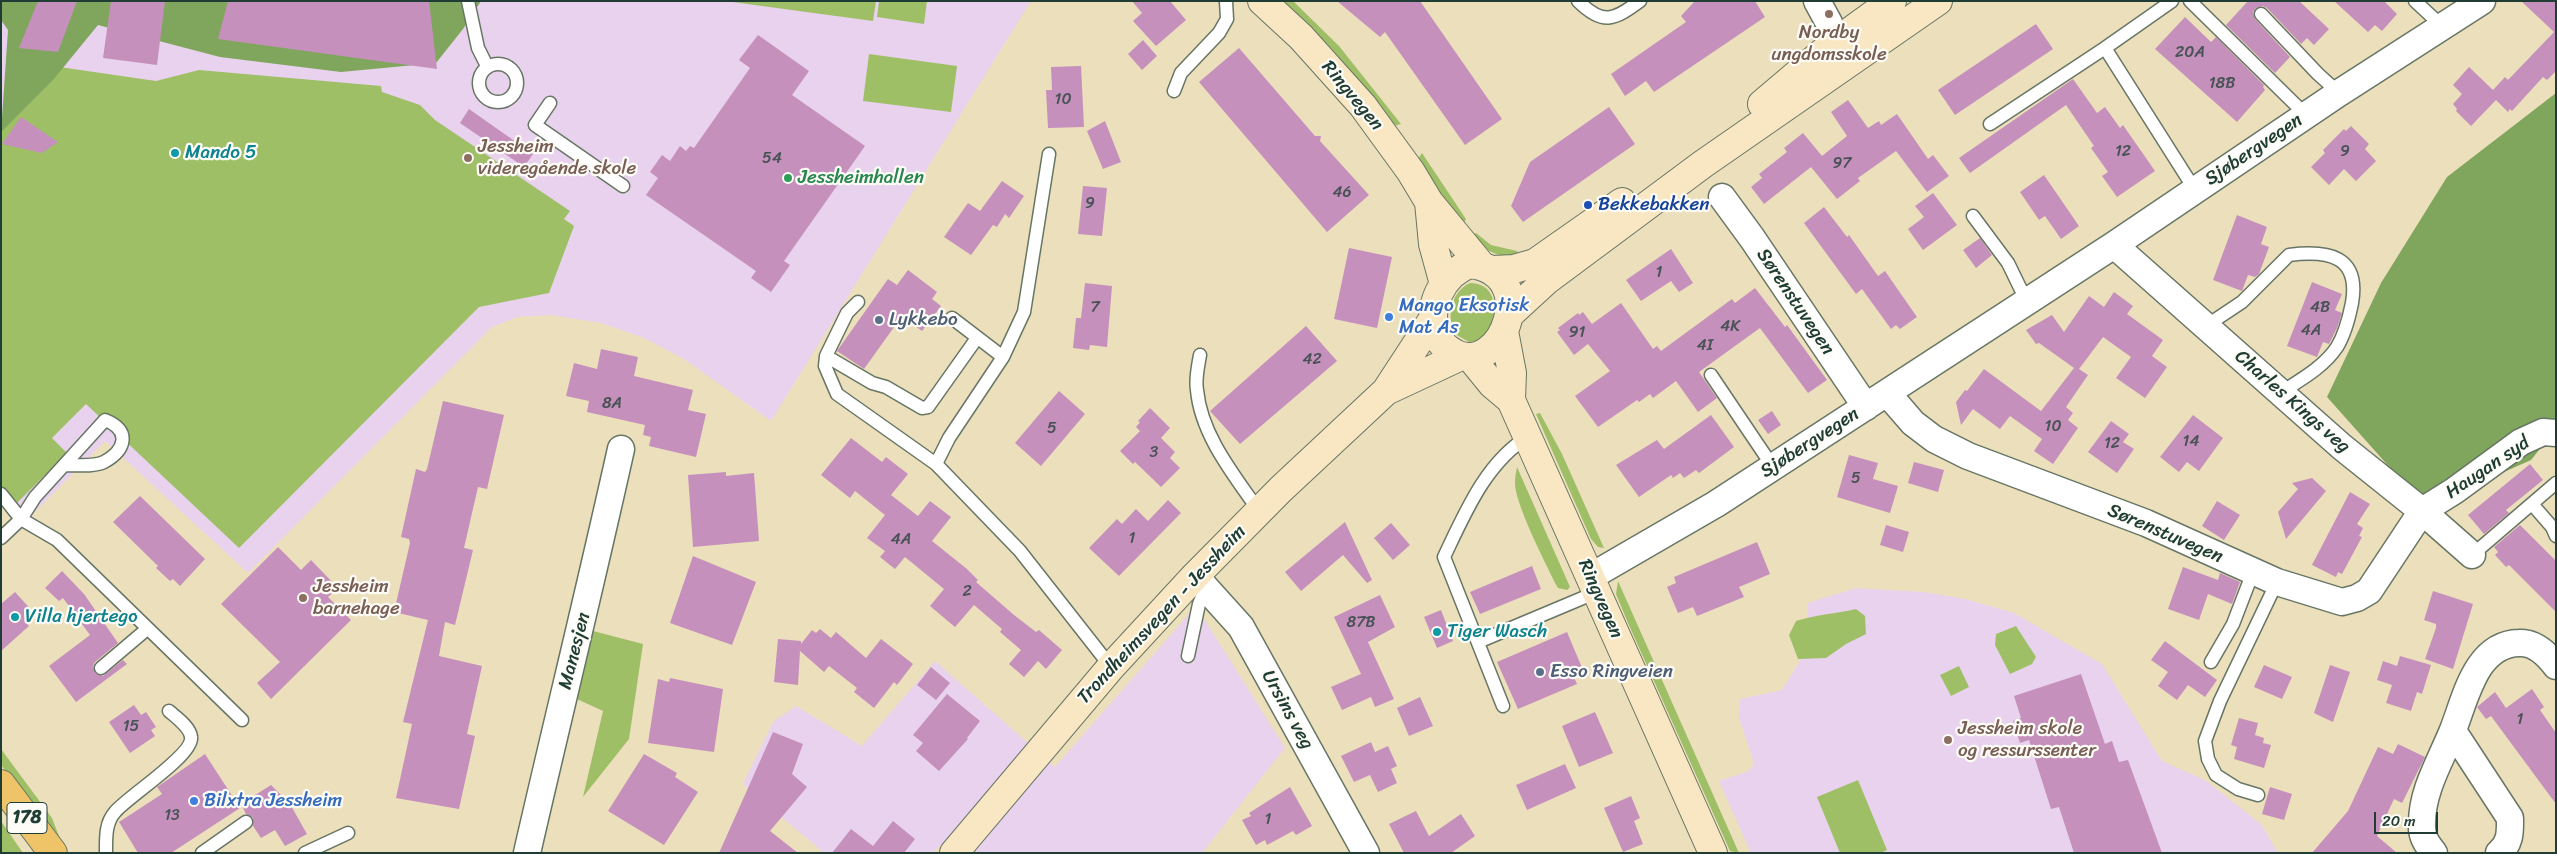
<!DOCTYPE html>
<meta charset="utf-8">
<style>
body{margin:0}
#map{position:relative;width:2557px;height:854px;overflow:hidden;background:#ecdfbc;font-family:Sriracha,sans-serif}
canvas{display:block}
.frame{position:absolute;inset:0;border:2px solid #1f3d34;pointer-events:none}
.scale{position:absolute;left:2374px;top:812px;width:64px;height:22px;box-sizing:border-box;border:2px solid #1f3d34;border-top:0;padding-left:6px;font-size:15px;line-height:18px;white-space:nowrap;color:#1f3d34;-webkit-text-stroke:4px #fdfcf7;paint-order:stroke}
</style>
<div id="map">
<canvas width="2557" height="854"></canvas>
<div class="frame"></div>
<div class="scale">20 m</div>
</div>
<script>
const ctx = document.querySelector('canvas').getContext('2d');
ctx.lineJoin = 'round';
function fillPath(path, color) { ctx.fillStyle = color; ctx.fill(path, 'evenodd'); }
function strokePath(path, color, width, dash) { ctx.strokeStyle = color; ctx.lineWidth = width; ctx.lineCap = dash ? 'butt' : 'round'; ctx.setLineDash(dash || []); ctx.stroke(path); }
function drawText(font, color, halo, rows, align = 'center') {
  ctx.font = font + ' Sriracha,sans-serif'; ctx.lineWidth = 4.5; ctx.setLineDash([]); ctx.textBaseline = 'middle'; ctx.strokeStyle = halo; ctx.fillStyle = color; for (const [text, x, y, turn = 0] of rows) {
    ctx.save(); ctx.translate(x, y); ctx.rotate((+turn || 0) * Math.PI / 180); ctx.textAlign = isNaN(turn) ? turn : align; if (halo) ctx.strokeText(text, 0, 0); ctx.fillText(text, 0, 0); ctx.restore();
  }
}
fillPath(new Path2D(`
 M1,1h1030l-260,420 -87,-62 -40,-21 -43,-15 -51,-8 -33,2 -25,10 -244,246 -143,-132 -81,82 -23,-22z
 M1856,588l68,4 41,7 49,14 88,51 60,97 43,19 56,44 17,29h-527l-32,-72 30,-10 5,-8 -15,-45 1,-19 42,-9 24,-39 2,-48z
 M1196,606l89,142 -83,105h-252l-10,-8 -7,8h-109l-81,-69 30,-62 23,-16 66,40 73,-85 120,106z`), '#e9d2ed');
fillPath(new Path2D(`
 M725,1h151l-3,20z
 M879,1h48l-3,23 -47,-7z
 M1283,1h10l46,45 62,78 -7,2 -62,-77z
 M869,54l88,12 -6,46 -88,-11z
 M32,63l124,18 43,-11 182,16 1,6 38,13 15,15 135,91 -6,8 10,7 -25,67 -70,14 -240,241 -153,-144 -34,34 15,15 -51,51 -15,-16v-362z
 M1422,153l44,66 -4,8 -44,-68z
 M1476,233l15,12 26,6 4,6c-23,1 -35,-6 -53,-21z
 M1470,283c37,0 28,58 -1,59l-14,-8c-9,-18 -4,-42 15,-51z
 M1540,413l22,41 42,94 -6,-1 -7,-8 -55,-125z
 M1517,467l53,120 -3,3 -9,-2 -3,-5c-10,-21 -41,-81 -40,-101 0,-5 1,-10 2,-15z
 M1618,581l121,272 -9,-2 -102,-228 -12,-29z
 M1856,609l9,7 1,18 -20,10 -20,14 -28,1 -9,-24 7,-14c22,-7 39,-7 60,-12z
 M2016,626l20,31 -4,7 -22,10 -15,-29 1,-11z
 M593,631l50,13 -14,95 -46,58 20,-86 -26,-12z
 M1959,666l10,21 -18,9 -11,-21z
 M1,749l51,69 10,26 -61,-79z
 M1858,780l29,70 -6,3h-41l-23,-56z
 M1,821l22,32h-22z`), '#9fbf67');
fillPath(new Path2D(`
 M1,1h480l-18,28 -27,34 -95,9 -121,-15 -122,-32 -45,55 -52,52 7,-102 -7,-10z
 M2556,93v336l-25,31 -106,47 -98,-110 54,-114 66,-106z`), '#7fa65c');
fillPath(new Path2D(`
 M38,1h39l-19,51 -39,-4z
 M111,1h54l-8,64 -54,-7z
 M228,1h201l8,68 -219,-30z
 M1132,1h38l16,19 -30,26 -23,-25 9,-8z
 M1337,1h83l82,118 -37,26 -80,-113 -5,5z
 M1695,1h60l10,16 -111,75 -8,-11 -21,15 -14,-22 75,-52 -5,-6z
 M2248,1h51l30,28 -15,16 -7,-7 -6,6 -34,-36 -4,-2 -7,2 -3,4 2,7 35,38 -15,16 -49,-48z
 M2334,1h50l13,13 -15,17 -7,-6 -7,7z
 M2521,1h35v70l-9,9 -4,-3 -31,34 -2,-2 -2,3 -12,-12 -25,26 -15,-15 1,-2 -4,-5 9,-10 -9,-9 16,-18 24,23 12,-13 3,3 46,-48z
 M2185,17l26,25 5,-5 48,48 -1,2 2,3 -28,32 -82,-73z
 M2036,24l17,25 -98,66 -17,-25z
 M758,35l51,36 -17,24 73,51 -81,115 6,4 -19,27 -20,-14 5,-7 -110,-76 12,-17 -8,-6 12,-17 8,6 10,-15 6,5 4,-5 4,2 56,-80 -11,-8z
 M1143,40l14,16 -15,14 -14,-16z
 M1239,48l76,88h6l-1,5 49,54 -42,37 -128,-150z
 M1081,66l3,61 -36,1 -2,-38h6l-1,-23z
 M2073,79l24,34 8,-6 15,21 3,-3 32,46 -38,26 -15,-21 6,-4 -17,-24 3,-2 -28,-41 -96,68 -11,-15z
 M1848,100l20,28 11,-7 2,4 16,-11 31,45 5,-4 16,21 -22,16 -31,-41 -38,27 2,3 -23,18 -26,-32 -47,37 -13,-17 11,-9 -3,-4 28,-22 -3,-4 19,-15 19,23 25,-20 -16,-24z
 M1609,107l26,37 -112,78 -12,-16 19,-44z
 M469,109l64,45 -9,13 -64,-44z
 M21,117l37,25 -16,11 -40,-9z
 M1105,121l16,41 -18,7 -16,-38z
 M2351,126l18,18 -4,5 11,12 -20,20 -12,-12 -15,16 -18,-18 14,-14 -2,-3 21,-21 2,2z
 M2044,175l35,51 -18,13 -16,-23 -6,4 -19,-28z
 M1002,181l22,15 -15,22 -4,-4 -8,13 -4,-2 -22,30 -27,-18 24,-34 12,8z
 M1083,186l24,2 -5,48 -24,-2z
 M1933,193l24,32 -34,25 -15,-21 16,-12 -9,-11z
 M1824,207l23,30 2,-2 29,41 7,-5 32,46 -17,12 -4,-4 -5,4 -29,-40 -6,5 -52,-71z
 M2237,215l30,12 -6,17 8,3 -10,27 -4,3 -7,-2 -6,16 -29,-11z
 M1980,238l12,17 -16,13 -13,-18z
 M1349,248l43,9 -15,71 -43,-9z
 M1671,249l22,34 -14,9 -8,-11 -30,20 -15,-21z
 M908,270l29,22 -5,7 9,7 -19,25 -20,-15 -38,53 -27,-18 51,-72 9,6z
 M2312,282l30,12 -7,16 7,3 -5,15 -8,16 -6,-2 -6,15 -30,-11z
 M1085,283l27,3 -5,61 -17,-2 -1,5 -16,-2 3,-30h5z
 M1755,288l30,39 2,-2 40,55 -19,13 -48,-65 -61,44 18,26 -19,14 -22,-31 -23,17 -3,-4 -11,8 -2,-2 -39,27 -23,-31 35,-25 -22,-27 -14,11 -17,-23 3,-2 -2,-2 20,-15 1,2 4,-3 9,12 29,-21 32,46 4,-3 4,5 71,-52 3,4z
 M2114,292l19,14 -6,8 36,26 -11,16 15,11 -22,31 -29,-20 15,-21 -28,-20 -24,32 9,6 -22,32 7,6 -5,7 10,8 -25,36 -19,-13 8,-12 -32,-23 -10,13 -27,-20 -12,16 -5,-23 9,-12 2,1 17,-22 57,42 33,-43 -35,-25 -3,1 -10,-14 26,-15 12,17 25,-36 15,11z
 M1306,326l31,35 -97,83 -30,-33z
 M601,349l37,8 -4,19 59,14 -5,20 18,4 -10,43 -47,-11 2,-9 -8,-2 2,-10 -58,-13 2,-11 -23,-5 8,-33 23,6z
 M1059,391l26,23 -44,52 -26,-23z
 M443,401l61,14 -17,74 -9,-2 -14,61 9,2 -18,75 -10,-3 -6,34 43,10 -15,68 8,2 -16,73 -63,-11 16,-74 -9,-2 25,-102 -34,-8 16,-69 -1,-4 -8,-2 15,-68 9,3 2,-3z
 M1150,408l20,20 -9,10 14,14 -5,6 10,10 -19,19 -26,-25 -2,2 -13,-13 20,-20 -4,-4 4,-5 -2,-1z
 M1772,411l9,14 -13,9 -10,-14z
 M1711,415l23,32 -35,26 -3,-3 -12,8 -4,-5 -7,5 -2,-3 -32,22 -23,-32 41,-25 7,9z
 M2193,415l30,23 -24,33 -12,-9 -8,10 -19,-15z
 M2111,421l18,13 -6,8 11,7 -17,24 -29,-21z
 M851,438l31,24 4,-5 22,17 -17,21 27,21 12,-15 21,16 -19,24 35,28 11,11 -2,2 38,33 22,17 3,-2 23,20 -16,19 -8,-8 -14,16 -15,-13 12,-14 -21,-18 2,-3 -28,-24 -19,22 -25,-21 14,-17 -39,-32 -10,12 -15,-12 5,-6 -18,-13 18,-23 -30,-24 -5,7 -29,-23z
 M1849,455l29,8 -5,16 25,7 -8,27 -53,-16z
 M1914,462l30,8 -6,22 -30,-9z
 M2530,464l13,16 -37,30 3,3 -25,21 -16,-19z
 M726,472v4l28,-3 5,68 -66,6 -5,-72z
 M2312,478l14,13 -40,48 -8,-27 20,-23 -6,-6z
 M2350,492l20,12 -13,20 6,4 -4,8 3,1 -20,37 -4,-2 -2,5 -24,-12z
 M140,496l65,63 -25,27 -7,-7 -3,2 -14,-13 2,-2 -45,-44z
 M1168,500l13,13 -62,63 -30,-28 28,-29 5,5 14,-15 12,12z
 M2217,501l23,14 -16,25 -22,-14z
 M1345,522l27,58 -5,3 -24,-28 -42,36 -16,-19z
 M1391,523l19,22 -17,15 -19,-22z
 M1886,525l23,7 -6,20 -23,-7z
 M2520,525l36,36v51l-47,-47 -3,2 -11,-12 3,-3 -4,-5z
 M1757,542l13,32 -31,13 5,10 -47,19 -4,-9 -15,6 -11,-26 9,-4 -2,-6z
 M278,547l23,23 10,-10 27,28 -10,9 23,23 -80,79 -14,-16 23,-21 -59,-58z
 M693,556l63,26 -24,63 -62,-22z
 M1532,566l9,23 -61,25 -10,-22z
 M2183,567l35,13 2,-7 20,9 -8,22 -24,-10 -9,26 -31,-11z
 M62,571l22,23 34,49 -23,19 -2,4 2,7 8,3 20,-16 4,4 -51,38 -27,-36 41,-31 -27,-37 -4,3 -14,-13z
 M2433,591l40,13 -20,65 -28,-10 11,-31v-4l-12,-4z
 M15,592l19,21 -9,8 4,5 -28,25v-47z
 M1380,595l15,32 -27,15 26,57 -19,8 -4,-10 -29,13 -11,-23 30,-13 -27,-57z
 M1441,610l12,31 -16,7 -13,-31z
 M820,629l11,9 5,-6 30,26 15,-19 32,25 -16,21 -3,-3 -20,26 -20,-16 3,-4 -28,-22 -5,6 -24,-21 -2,34 -24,-3 4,-43 23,2v3l11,-14 4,3z
 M1567,632l16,38 -10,5 4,9 -59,25 -21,-47z
 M2165,641l52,39 -12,17 -17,-12 -11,15 -19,-14 10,-14 -17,-12z
 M2400,656l31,9 -9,29 -5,-2 -6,19 -25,-8 6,-18 -15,-5 6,-19 14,5z
 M2264,665l28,12 -10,22 -28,-12z
 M2330,665l20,7 -17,50 -19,-9z
 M931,667l19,16 -14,17 -19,-15z
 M2081,674l24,70 7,-3 7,21 9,-2 34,93h-88l-15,-46 -8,2 -22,-69 -9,3 -7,-22 8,-3 -7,-22z
 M670,678l53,11 -9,63 -66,-9 10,-64 11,3z
 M2532,689l12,18 -4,3 16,23v71l-65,-88 -5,3 -9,-12 18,-15 11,16z
 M947,694l33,27 -13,17 1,1 -29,32 -23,-20 7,-8 -10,-8z
 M1420,697l13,29 -24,10 -12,-28z
 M134,705l7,10 5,-3 10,15 -5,3 4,6 -25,17 -21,-31z
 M1595,712l18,41 -34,14 -17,-41z
 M2239,718l19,5 -3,12 9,3 -1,5 8,2 -7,23 -30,-9 3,-12 -6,-2z
 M773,732l30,12 -11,30 15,13 -37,44 28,22h-79z
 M1371,742l4,10 13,-6 9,20 -6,3 6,14 -19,9 -8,-17 -16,7 -13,-26z
 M2398,744l27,13 -23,46 -8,-4 -17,37 20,17h-85l36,-42 30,-64 15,7z
 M205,754l35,54 -69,45h-33l-19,-31 43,-28 -5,-7z
 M644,754l33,19 -2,4 23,15 -34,53 -56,-34z
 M1565,764l11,24 -49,22 -11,-25z
 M271,785l19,19 17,30 -22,12 -10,-16 -14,8 -8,-12v-8l-7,-4 -5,-10z
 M1290,787l22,39 -16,9 -3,-4 -26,14 -2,-5 -9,5 -14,-25 9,-4 -2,-3z
 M2270,787l22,7 -8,26 -22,-6z
 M1631,796l9,22 -6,3 9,23 -20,8 -19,-44z
 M1416,811l13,25 32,-22 14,22 -24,17h-47l-15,-29z
 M893,821l22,18 -11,14h-72l19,-24 22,17z`), '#c690bc');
const lane = new Path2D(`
 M468,1l10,47 9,18
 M1578,1c25,25 36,19 62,0
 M2190,1l116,114
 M2415,1l28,26
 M2261,14l57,60 21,19
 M2105,48l67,-47
 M479 83a19 19 0 1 1 38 0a19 19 0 1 1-38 0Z
 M1174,91l7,-18 38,-40 8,-14 -1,-18
 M550,103l-15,22 88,61
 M1990,124l115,-76 90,142
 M1049,154l-25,158 -21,45 -54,81 -13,26 84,87 91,116
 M1973,216l35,47 19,39
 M858,302l-11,11 -21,43 -1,10 12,28 99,70
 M952,318l51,39
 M2206,326l36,-24 47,-47c40,-5 71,1 63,48 -3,15 -7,31 -15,44 -13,20 -37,33 -57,46
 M1200,355c-2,12 -5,24 -3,35 4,45 37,85 62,121
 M826,356l46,27 14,4 36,21 6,-1 49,-69
 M1711,375l62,92
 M1,494l20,25 36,21 185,180
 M2532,504l20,23 4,9
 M1,538l20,-19 14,-22 70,-77c26,10 21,30 -1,42 -11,5 -27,3 -39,3
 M2472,555l84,-72
 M1478,642l119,-50
 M1188,656l11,-52 7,-17
 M2211,662l22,-38 20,-52
 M101,668l46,-39
 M1503,706l-59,-149c21,-44 42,-95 85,-121
 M2258,795l-20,-6 -22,-14 -8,-16 -3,-18 15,-40 57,-119
 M106,853c0,-14 -1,-30 9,-41 12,-15 79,-57 76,-75 -1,-10 -15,-20 -22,-26
 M202,853l44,-31
 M305,853l43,-20`);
const street = new Path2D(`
 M1817,1l12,22 5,20
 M1722,197l30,41 114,169
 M2114,245l228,202 80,64 50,44
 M1887,393l26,30 21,16 34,17 178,67 131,59 65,20 15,-4 12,-7 53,-80 32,-20 67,-49 22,-10 13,1
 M1195,576l46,51 125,226
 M1590,577l126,-73 398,-259 225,-152 143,-92
 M2453,731l57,87c0,13 1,25 -11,35
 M527,853c31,-135 64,-269 94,-404
 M2434,853c-8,-10 -13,-17 -12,-30 0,-33 19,-63 31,-93 13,-33 23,-86 66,-87 16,-1 28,11 37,23`);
const secondary = new Path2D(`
 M1262,1l39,36 62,69 48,66 18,30 52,63
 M1762,104l72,-61 58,-42
 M1429,202l4,42 11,40
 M1470,264c72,8 33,112 -14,90 -8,-4 -15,-10 -19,-18 -12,-28 6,-63 33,-72z
 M1493,270l21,-1 21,-6 87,-61
 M1510,314l37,-34 156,-116 235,-163
 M1504,331l8,42 -1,27
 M1470,357l22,27 19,16 202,453
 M1386,391l75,-35
 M954,853l157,-186 84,-91 86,-87 105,-98 47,-72`);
const primary = new Path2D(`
 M1,784l52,69`);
strokePath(lane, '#677664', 15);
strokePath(street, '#677664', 29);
strokePath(secondary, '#677664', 30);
strokePath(primary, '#677664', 30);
strokePath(lane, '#fff', 12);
strokePath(street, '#fff', 26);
strokePath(secondary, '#f9e7c3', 28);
strokePath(primary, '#efc469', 28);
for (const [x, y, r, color] of [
 [1829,14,5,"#8d6e63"],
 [175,153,5,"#0f9aa8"],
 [468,158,5,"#8d6e63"],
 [788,178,5,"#2e9e5b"],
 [1588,205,5,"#1a4fb4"],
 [1389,317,5,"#3f7fe0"],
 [879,320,5,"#5c6f8a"],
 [303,598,5,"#8d6e63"],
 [15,617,5,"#0f9aa8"],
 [1437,632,5,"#0f9aa8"],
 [1540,672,5,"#5c6f8a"],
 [1948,740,5,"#8d6e63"],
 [194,801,5,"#3f7fe0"]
]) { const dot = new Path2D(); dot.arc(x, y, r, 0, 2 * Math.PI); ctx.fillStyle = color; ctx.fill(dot); strokePath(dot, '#fdfcf7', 2); }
drawText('16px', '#495256', null, [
 ["20A",2190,53],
 ["18B",2222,84],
 ["10",1063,100],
 ["12",2123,152],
 ["9",2345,152],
 ["54",772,159],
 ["97",1842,164],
 ["46",1342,193],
 ["9",1090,204],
 ["1",1659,273],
 ["7",1095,308],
 ["4B",2320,308],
 ["4K",1730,327],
 ["4A",2311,331],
 ["91",1577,333],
 ["4I",1705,346],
 ["42",1312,360],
 ["8A",612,404],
 ["10",2053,427],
 ["5",1052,429],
 ["14",2191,442],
 ["12",2112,444],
 ["3",1154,453],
 ["5",1856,479],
 ["1",1132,539],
 ["4A",901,540],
 ["2",967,592],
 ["87B",1361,623],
 ["1",2520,720],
 ["15",131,727],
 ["13",172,816],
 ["1",1268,820]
]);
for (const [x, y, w] of [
 [27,818,40]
]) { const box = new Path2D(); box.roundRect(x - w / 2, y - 15.5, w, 31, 4); ctx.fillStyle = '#fdfcf7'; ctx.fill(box); strokePath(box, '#1f3d34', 1); }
drawText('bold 18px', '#1f3d34', null, [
 ["178",27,818]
]);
drawText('19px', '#785e54', '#fdfcf7', [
 ["Nordby",1829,33,"center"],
 ["ungdomsskole",1829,55,"center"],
 ["Jessheim",478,147],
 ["videregående skole",478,169],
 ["Jessheim",313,587],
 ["barnehage",313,609],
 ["Jessheim skole",1958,729],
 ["og ressurssenter",1958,751]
], 'left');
drawText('19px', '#1f3d34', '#fdfcf7', [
 ["Ringvegen",1352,96,50],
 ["Sjøbergvegen",2254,150,-34],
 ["Sørenstuvegen",1795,302,56],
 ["Charles Kings veg",2292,402,41],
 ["Sjøbergvegen",1810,443,-33],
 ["Haugan syd",2488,468,-34],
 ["Sørenstuvegen",2165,534,23],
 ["Ringvegen",1600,599,66],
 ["Trondheimsvegen - Jessheim",1162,615,-47],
 ["Manesjen",575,651,-76],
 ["Ursins veg",1287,710,61]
]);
drawText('19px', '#0d838f', '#fdfcf7', [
 ["Mando 5",185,153],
 ["Villa hjertego",25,617],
 ["Tiger Wasch",1447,632]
], 'left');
drawText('19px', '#27864d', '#fdfcf7', [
 ["Jessheimhallen",798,178]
], 'left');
drawText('19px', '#164399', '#fdfcf7', [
 ["Bekkebakken",1598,205]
], 'left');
drawText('19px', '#366cbe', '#fdfcf7', [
 ["Mango Eksotisk",1399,306],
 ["Mat As",1399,328],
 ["Bilxtra Jessheim",204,801]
], 'left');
drawText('19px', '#4e5e75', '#fdfcf7', [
 ["Lykkebo",889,320],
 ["Esso Ringveien",1550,672]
], 'left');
</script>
